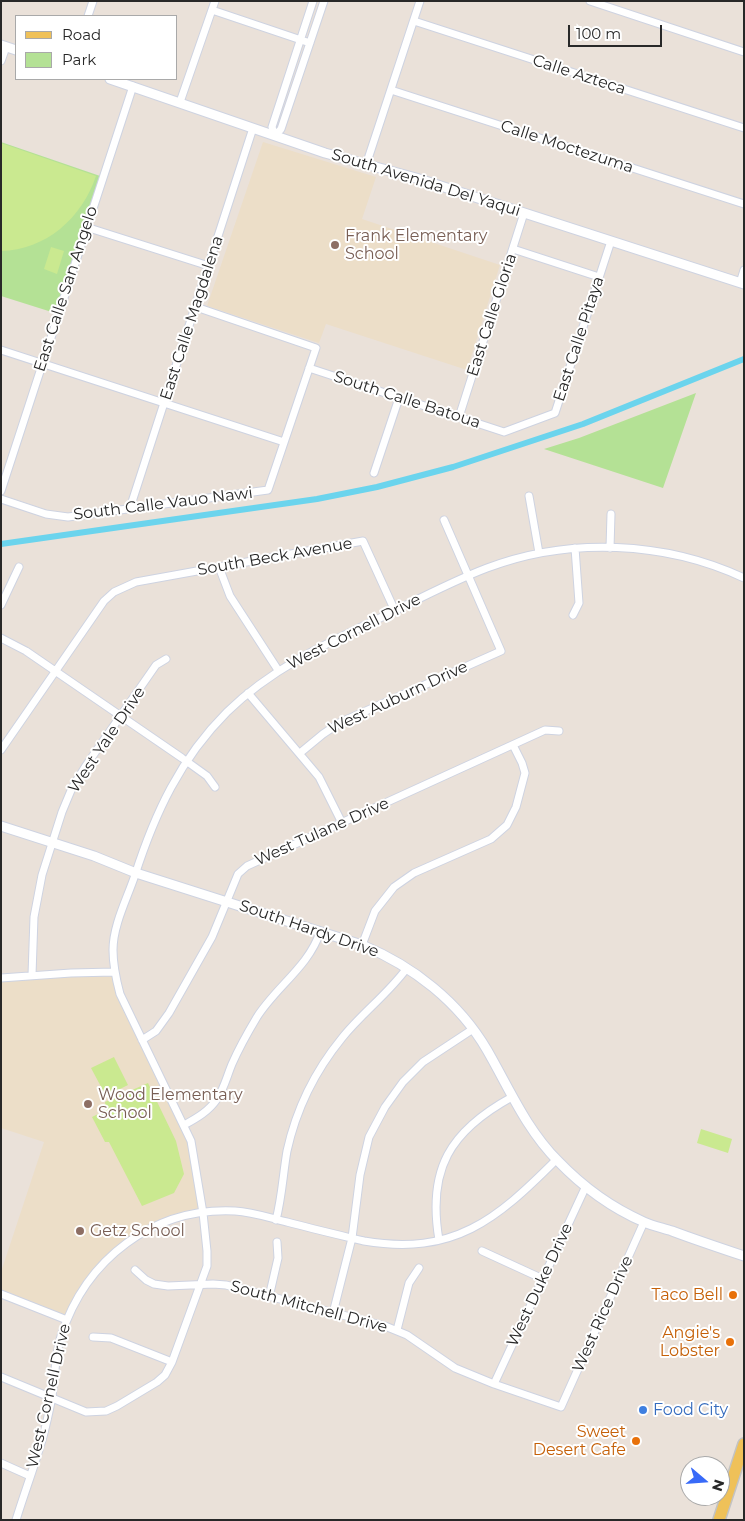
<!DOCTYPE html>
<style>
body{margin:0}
#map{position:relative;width:745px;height:1521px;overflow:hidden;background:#eae1d9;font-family:Montserrat,sans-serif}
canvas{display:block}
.frame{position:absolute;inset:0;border:2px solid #282828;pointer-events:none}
.legend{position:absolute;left:15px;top:15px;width:162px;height:65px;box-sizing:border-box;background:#fff;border:1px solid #a9a9a9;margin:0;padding:6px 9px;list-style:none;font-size:15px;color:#282828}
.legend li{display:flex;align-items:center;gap:10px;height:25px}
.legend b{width:25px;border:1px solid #a9a9a9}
.north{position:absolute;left:680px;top:1456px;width:50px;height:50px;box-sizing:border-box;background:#fff;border:1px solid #a9a9a9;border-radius:50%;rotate:108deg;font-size:14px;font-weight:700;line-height:20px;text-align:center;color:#282828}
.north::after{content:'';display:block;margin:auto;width:18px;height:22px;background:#386af8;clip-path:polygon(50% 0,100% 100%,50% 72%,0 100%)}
.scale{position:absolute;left:568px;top:25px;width:94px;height:22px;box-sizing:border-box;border:2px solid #282828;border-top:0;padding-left:6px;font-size:15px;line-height:18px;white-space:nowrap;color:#282828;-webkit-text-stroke:4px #fff;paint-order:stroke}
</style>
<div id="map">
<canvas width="745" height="1521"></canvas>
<div class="frame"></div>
<ul class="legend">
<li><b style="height:6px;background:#efc159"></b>Road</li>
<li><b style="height:14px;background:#b4e195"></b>Park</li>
</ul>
<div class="north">N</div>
<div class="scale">100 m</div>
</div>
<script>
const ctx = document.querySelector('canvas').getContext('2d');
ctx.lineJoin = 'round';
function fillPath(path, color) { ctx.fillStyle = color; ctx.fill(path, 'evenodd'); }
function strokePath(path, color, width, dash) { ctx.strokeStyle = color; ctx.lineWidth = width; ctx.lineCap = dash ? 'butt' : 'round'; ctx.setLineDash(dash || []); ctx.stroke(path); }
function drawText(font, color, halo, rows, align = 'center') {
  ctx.font = font + ' Montserrat,sans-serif'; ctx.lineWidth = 4; ctx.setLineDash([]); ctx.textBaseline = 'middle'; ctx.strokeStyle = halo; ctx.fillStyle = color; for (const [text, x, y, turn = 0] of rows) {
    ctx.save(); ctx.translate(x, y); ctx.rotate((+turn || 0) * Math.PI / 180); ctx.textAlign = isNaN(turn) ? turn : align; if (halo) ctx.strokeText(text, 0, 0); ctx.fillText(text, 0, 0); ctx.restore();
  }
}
fillPath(new Path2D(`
 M263,142l113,35 -14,42 138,46 -33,105 -141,-46 -7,19 -112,-37z
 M114,972l6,22 64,131 19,88 -50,15 -47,32 -39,60 -66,-26v-22l43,-130 -43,-14v-150z`), '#ecdec8');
fillPath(new Path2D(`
 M1,142l102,35 -45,137 -57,-18z
 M696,393l-33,95 -119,-39 35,-11z`), '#b4e195');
fillPath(new Path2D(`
 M1,143l95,33c-14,42 -50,74 -95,75z
 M51,247l13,4 -7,23 -13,-5z
 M114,1057l14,28 -22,11 -15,-28z
 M148,1083l28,58 8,33 -10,19 -32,13 -33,-64h-4l-13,-25 14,-7 -1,-8z
 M701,1129l31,10 -4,14 -31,-10z`), '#cae990');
strokePath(new Path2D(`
 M1,544l316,-45 60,-12 76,-20 130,-43 161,-65`), '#6bd4ed', 6);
const minor = new Path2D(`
 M313,1l-41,126 3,9 6,-7 43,-128
 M590,1l154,51
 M212,10l98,33
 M88,16l5,-15
 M414,21l330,107
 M1,61l5,-14
 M391,90l353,114
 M180,102l35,-101
 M366,165l54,-164
 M86,227l123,39
 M513,249l86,28
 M740,283l4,-13
 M1,350l283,92
 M309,368l195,64 51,-19 56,-172
 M459,417l65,-204
 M374,473l25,-75
 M1,491l132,-405
 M529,496l10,57
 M1,499l45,15 22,3 200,-27 48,-142 -120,-41
 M130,508l123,-380
 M610,548l1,-34
 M219,567l11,29 48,74
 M1,605l18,-38
 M573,615l6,-12 -4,-55
 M1,638l25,13 156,107 25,18 8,11
 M248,693l71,84 23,46
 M1,750l103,-149 10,-9 22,-10 227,-41 32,70
 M300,753l23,-19 18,-12 160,-71 -57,-131
 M362,945l13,-34 19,-24 20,-14 77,-34 16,-14 9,-18 9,-34 -3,-10 -9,-18
 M32,975l2,-58 8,-42 20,-63 10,-24 13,-21 71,-102 10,-6
 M1,978l70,-5 43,-1
 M142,1040l14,-9 13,-18 43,-76 26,-63 9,-8 298,-136 14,1
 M184,1125c13,-7 25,-14 33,-26 7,-10 10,-23 15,-35 7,-16 16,-32 25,-47 19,-30 52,-51 63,-85
 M276,1220c6,-23 7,-46 11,-69 9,-41 28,-80 55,-113 20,-25 45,-43 65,-70
 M439,1240c-12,-71 11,-109 73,-143
 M482,1251l61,28
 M135,1270l11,10 8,4 14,2 45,-2 13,1 159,41 22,9 48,33 39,16 67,23 83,-185
 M1,1294l66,26
 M269,1297l9,-39 -1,-16
 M333,1313l19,-75 8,-63 9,-38 16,-30 18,-25 20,-20 50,-33
 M397,1330l12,-47 10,-15
 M93,1337l18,1 61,24
 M1,1377l85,35 20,-1 11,-5 40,-24 8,-7 7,-13 35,-96v-15l-4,-38 -12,-72 -71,-147c-4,-15 -7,-28 -7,-44 0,-25 14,-51 22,-75 20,-62 45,-116 92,-163 44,-43 98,-68 153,-94 35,-17 70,-36 107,-50 82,-31 178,-27 257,10
 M494,1384l92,-198
 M1,1463l29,13
 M16,1520c9,-29 20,-58 28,-87 3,-12 6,-25 8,-37 3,-20 3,-41 9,-60 25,-77 92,-129 174,-125 18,1 35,7 52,11 26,7 52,13 77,19 90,15 132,-21 192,-81`);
const tertiary = new Path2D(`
 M1,45l15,5
 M110,79l215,74 91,25 328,106
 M1,826l93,30 42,17 226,72c51,21 97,57 125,105 22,38 39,79 71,111 24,25 54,47 86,61 9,4 19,6 28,9 24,9 48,17 72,25`);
const primary = new Path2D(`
 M719,1520l25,-76`);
strokePath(minor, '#ced3e1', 9);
strokePath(tertiary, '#ced3e1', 11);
strokePath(primary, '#c3c3c3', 14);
strokePath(minor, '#fff', 7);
strokePath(tertiary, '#fff', 9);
strokePath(primary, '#efc159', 11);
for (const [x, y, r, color] of [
 [335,245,5,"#8d6e63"],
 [88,1104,5,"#8d6e63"],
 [80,1231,5,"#8d6e63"],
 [733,1295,5,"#e8710a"],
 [730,1342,5,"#e8710a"],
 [643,1410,5,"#3f7fe0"],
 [636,1441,5,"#e8710a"]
]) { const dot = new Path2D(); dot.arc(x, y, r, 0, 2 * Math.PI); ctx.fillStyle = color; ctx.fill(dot); strokePath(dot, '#fff', 2); }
drawText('16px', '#282828', '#fff', [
 ["Calle Azteca",579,75,18],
 ["Calle Moctezuma",567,147,18],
 ["South Avenida Del Yaqui",426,183,17],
 ["East Calle San Angelo",66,289,-72],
 ["East Calle Gloria",492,315,-72],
 ["East Calle Magdalena",192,318,-72],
 ["East Calle Pitaya",579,339,-72],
 ["South Calle Batoua",407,400,18],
 ["South Calle Vauo Nawi",163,504,-7],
 ["South Beck Avenue",275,557,-10],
 ["West Cornell Drive",354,632,-27],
 ["West Auburn Drive",398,698,-25],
 ["West Yale Drive",107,740,-56],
 ["West Tulane Drive",322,832,-24],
 ["South Hardy Drive",309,929,19],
 ["West Duke Drive",540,1285,-65],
 ["South Mitchell Drive",309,1307,15],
 ["West Rice Drive",603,1314,-66],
 ["West Cornell Drive",49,1396,-77]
]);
drawText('16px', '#785e54', '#fff', [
 ["Frank Elementary",345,236],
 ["School",345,254],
 ["Wood Elementary",98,1095],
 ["School",98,1113],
 ["Getz School",90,1231]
], 'left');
drawText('16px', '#c56008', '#fff', [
 ["Taco Bell",723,1295],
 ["Angie's",720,1333],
 ["Lobster",720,1351],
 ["Sweet",626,1432],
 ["Desert Cafe",626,1450]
], 'right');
drawText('16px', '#366cbe', '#fff', [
 ["Food City",653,1410]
], 'left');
</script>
